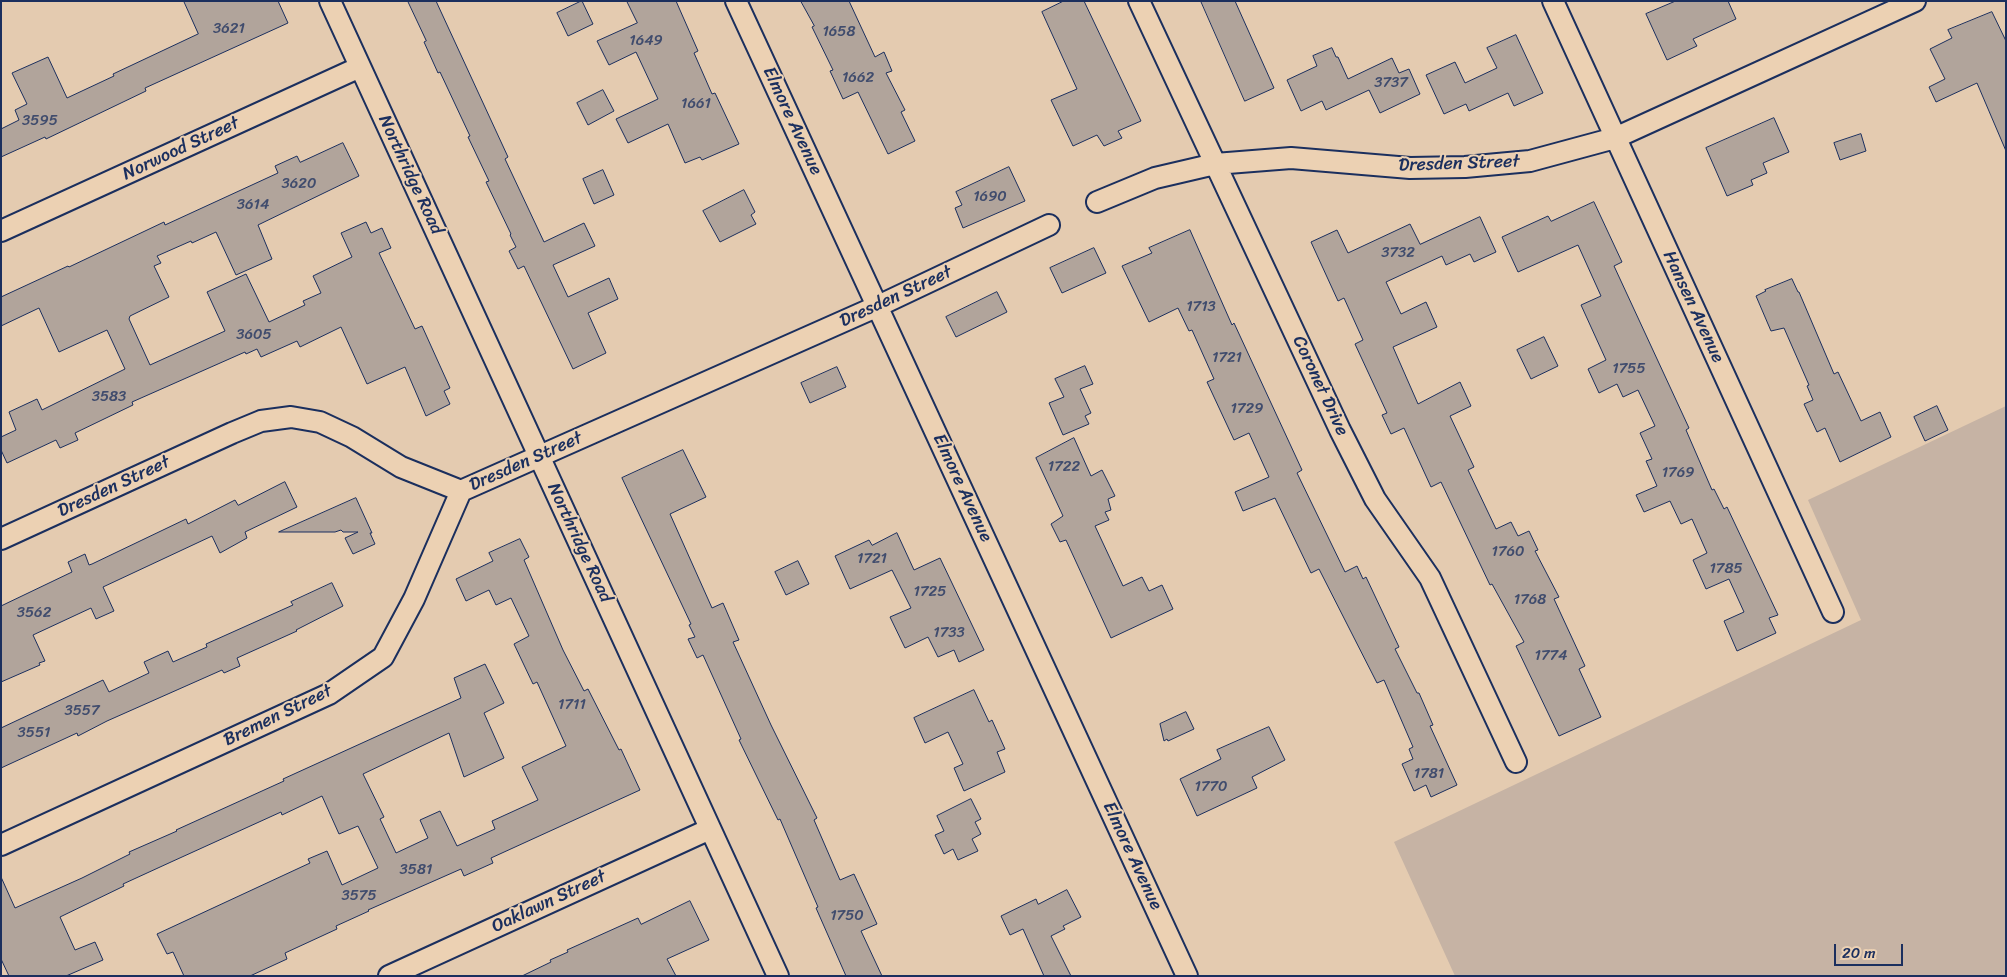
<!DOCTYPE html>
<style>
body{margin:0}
#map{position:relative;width:2007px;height:977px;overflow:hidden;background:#e4cbb0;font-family:Sriracha,sans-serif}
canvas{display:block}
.frame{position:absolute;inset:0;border:2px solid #1b2f5e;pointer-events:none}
.scale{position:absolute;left:1834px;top:944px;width:69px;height:22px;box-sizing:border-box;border:2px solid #1b2f5e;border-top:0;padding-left:6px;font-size:15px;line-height:18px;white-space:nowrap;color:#1b2f5e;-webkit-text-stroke:4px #ecd1b3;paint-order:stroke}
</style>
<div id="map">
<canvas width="2007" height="977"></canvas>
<div class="frame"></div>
<div class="scale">20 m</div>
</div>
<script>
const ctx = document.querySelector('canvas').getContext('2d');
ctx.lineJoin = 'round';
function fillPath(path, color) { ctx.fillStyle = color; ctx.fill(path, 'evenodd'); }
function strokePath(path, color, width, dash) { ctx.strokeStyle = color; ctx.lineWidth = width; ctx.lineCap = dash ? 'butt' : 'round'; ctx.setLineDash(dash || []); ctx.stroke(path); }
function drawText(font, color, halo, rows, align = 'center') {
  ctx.font = font + ' Sriracha,sans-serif'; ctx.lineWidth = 4; ctx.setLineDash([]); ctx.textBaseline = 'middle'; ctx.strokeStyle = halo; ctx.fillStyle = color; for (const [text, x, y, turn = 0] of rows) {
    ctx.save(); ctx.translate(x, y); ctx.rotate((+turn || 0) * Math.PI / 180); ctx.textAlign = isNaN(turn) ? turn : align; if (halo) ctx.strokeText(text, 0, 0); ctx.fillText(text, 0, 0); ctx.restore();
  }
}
fillPath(new Path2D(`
 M2006,406v570h-551l-61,-134 467,-222 -53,-120z`), '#c6b3a4');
const building = new Path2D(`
 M184,1h94l10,22 -143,65 1,3 -100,48 -1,-2 -44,20v-28l18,-9 -4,-10 12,-6 -15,-31 36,-16 19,41 47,-22 -1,-2 85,-40z
 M408,1h28l72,156 -3,2 39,83 40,-19 11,23 -42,19 15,32 41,-19 9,21 -30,14 18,40 -33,16 -49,-103 -6,3 -9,-18 7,-4 -6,-12 1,-1 -25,-52 3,-1 -21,-44 2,-1 -30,-64 -2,1 -14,-31 2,-1z
 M582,1l11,23 -25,12 -11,-23z
 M627,1h49l22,50 -4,2 18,41 3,-1 24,51 -37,16 -2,-3 -15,6 -17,-39 -40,19 -12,-24 42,-20 -22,-47 -27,13 -12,-24 40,-18z
 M801,1h48l26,56 9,-5 8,19 -6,2 19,37 -4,2 14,29 -27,13 -30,-62 -15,7 -13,-28 3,-1 -21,-43 2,-1z
 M1064,1h20l57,120 -23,10 4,7 -18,8 -7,-11 -24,11 -22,-46 26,-11 -35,-77z
 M1201,1h34l39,87 -29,13z
 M1676,1h52l8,18 -43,20 4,7 -30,14 -21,-46z
 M1992,12l14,29v110l-29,-68 -41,19 -7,-15 16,-8 -15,-30 22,-11 -4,-8z
 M1516,35l27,58 -29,13 -6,-13 -39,18 -3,-7 -22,10 -18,-39 29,-13 10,21 32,-15 -10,-20z
 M1332,48l4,9h2l10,22 44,-21 7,15 10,-4 11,25 -40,19 -11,-23 -43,20 -4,-9 -21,10 -14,-31 30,-14 -4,-10z
 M603,90l11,21 -26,14 -11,-22z
 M1774,118l15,34 -26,11 4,10 -16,7 2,5 -26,11 -21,-48z
 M1861,134l5,17 -26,9 -6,-17z
 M343,143l16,33 -101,49 14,34 -36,16 -20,-43 -24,11 -1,-2 -34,15 4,7 -7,3 15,31 -39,19 -1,3 21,46 75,-34 -18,-39 39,-18 23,48 36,-17 -2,-4 18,-8 -8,-17 39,-19 -11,-24 25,-11 5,11 11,-5 9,20 -12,5 36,76 7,-3 28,62 -6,3 6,13 -24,12 -21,-49 -38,17 -26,-57 -41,20 -3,-6 -36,16 -4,-8 -11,5 -1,-2 -113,50 1,3 -58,28 3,7 -18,8 -4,-8 -49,23 -6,-13v-13l15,-7 -7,-18 28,-13 5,11 83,-41 -18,-39 -48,22 -20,-44 -38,18v-29l67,-31 1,1 95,-45 1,3 113,-52 -3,-7 22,-10 3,6z
 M1009,167l16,34 -62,27 -8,-20 7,-3 -6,-13z
 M603,170l11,25 -20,9 -11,-25z
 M744,190l11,22 -4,3 5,9 -36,18 -17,-31z
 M1594,202l28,60 -8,4 75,162 -3,2 26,60 2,-1 10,20 3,-2 51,108 -9,3 7,15 -39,18 -13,-30 20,-9 -15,-33 -23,10 -13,-29 14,-7 -15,-34 -11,5 -11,-23 -26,11 -8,-17 21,-9 -11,-25 6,-2 -12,-26 15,-7 -17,-36 -15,7 -6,-13 -18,9 -11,-24 18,-9 -25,-55 20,-9 -23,-51 -60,27 -16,-35 46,-21 3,5z
 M1480,217l16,35 -22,10 -4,-8 -24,11 -4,-9 -56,26 15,32 25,-12 11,25 -44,20 25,57 42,-22 11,24 -21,10 24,51 -6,3 28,59 15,-7 7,14 11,-5 9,19 -3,1 24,46 -5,2 31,67 -6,3 22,48 -42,19 -43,-90 8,-4 -32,-58 -2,1 -49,-103 -10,5 -27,-59 -13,6 -9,-19 5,-2 -32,-69 8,-4 -19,-42 -6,3 -27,-59 26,-12 11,23 62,-29 10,20z
 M1190,230l42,95 2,-2 68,147 -5,3 48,99 12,-6 6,13 3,-2 33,70 -4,2 22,44h2l14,32 -3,1 27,59 -26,12 -5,-12 -12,6 -12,-27 11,-5 -4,-10 4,-2 -29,-67 -7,3 -58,-114 -8,4 -36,-75 -32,13 -8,-19 34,-15 -20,-44 -15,7 -27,-58 7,-3 -22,-49 -3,1 -11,-23 -29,14 -27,-56 30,-13 -3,-5z
 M1094,248l12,25 -44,20 -12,-25z
 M1792,279l6,13h1l35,82 4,-2 23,49 19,-9 11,25 -51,25 -15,-34 -8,4 -13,-28 9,-4 -6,-14 2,-1 -25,-57 -13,3 -15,-35 10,-5 -1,-1z
 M997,292l10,20 -51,25 -10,-20z
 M1544,337l14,29 -27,13 -14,-29z
 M1085,366l8,18 -13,5 11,24 -6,3 4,8 -26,11 -14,-32 15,-6 -9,-18z
 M837,367l9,20 -36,16 -9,-20z
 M1937,406l11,24 -23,11 -11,-24z
 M1074,438l17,38 11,-6 13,26 -7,3 3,11 -6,2 4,8 -14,6 28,60 19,-9 7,14 13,-6 11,24 -62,29 -45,-98 -6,2 -9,-18 12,-8 -27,-58z
 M683,450l23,47 -36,17 42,94 11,-5 16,37 -6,2 38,83 46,93 -3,2 26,60 14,-6 23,50 -16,7 21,45h-36l-30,-68 2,-1 -38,-88 -2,1 -39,-80 2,-1 -38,-84 -6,3 -9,-19 7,-2 -6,-12 2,-1 -69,-146z
 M285,482l12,25 -52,25 2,6 -27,15 -8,-17 -109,51 11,24 -18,8 -5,-11 -58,27 12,26 -6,2 1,2 -39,17v-76l71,-34 -4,-10 17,-8 4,11 3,-1 94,-45 2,5 47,-24 3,5z
 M356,498l16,35h-2l5,11 -22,10 -8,-16 13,-6h-15l-2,-2 -6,2h-56z
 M897,533l17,37 26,-12 44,92 -25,12 -5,-12 -16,7 -10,-20 -23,11 -15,-31 21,-9 -19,-38 -42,19 -15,-33 34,-16 3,5z
 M520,539l9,18 -5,3 39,90 21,41 4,-2 31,61 2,-1 19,41 -149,68 2,5 -29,13 -3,-7 -93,41 1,1 -33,15 1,3 -52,24 2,6 -37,17h-66l-11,-24 -6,2 -10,-20 153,-71 -2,-4 19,-8 15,34 36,-17 -20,-42 -19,8 -17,-38 -40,19 -1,-3 -110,50 -48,22 1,2 -64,31 15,33 20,-8 8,18 -37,16h-57l-8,-17v-82l14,31 67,-30 48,-24 -1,-2 48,-21 -1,-1 108,-49 -1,-2 178,-81 -7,-20 31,-14 19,39 -20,10 20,45 -40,19 -15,-44 -86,41 21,43 -4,2 16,34 32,-15 -8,-18 20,-9 17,35 38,-17 -3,-8 46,-21 -16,-33 44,-21 -29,-64 -4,2 -19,-40 15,-8 -18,-38 -15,7 -7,-15 -23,11 -10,-22 37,-18 -4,-8z
 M798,561l11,23 -23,11 -11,-23z
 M332,583l11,23 -47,24 1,1 -60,27 3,8 -16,7 -2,-3 -115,51 -29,15 -1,-3 -76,35v-40l102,-48 6,12 40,-19 -5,-11 24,-11 5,11 34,-15 -1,-3 87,-39 -2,-3z
 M974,690l15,32 3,-2 13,29 -8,3 8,20 -41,19 -10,-23 9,-4 -15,-32 -23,11 -11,-25z
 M1186,712l8,17 -26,12 -1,-2 -3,2 -4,-17z
 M1269,727l16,33 -33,17 5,11 -60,28 -17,-37 41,-20 -4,-9z
 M971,799l10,20 -6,3 6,12 -9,5 6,12 -20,9 -5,-11 -9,5 -9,-19 9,-4 -7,-15z
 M1067,890l14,27 -18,9 2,3 -14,7 20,40h-27l-21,-47 -13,6 -9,-19 35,-17 2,5z
 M690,901l19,39 -42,19 9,17h-154l29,-14 -1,-2 18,-8 -1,-2 71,-32 3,6z`);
fillPath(building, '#b1a49b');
strokePath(building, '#1b2f5e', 1);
const street = new Path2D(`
 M330,1l448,975
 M736,1l451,975
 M1139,1l201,429 35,69 55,79 86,184
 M1553,1l280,611
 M1097,202l58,-24 60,-14 76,-6 119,10 55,-1 65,-6 85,-23 300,-137
 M1,231l359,-164
 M1,539l231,-106 29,-12 30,-4 29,5 32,15 49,30 60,24 417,-185 171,-81
 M1,845l328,-151 54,-37 31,-58 47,-108
 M389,976l321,-147`);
strokePath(street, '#1b2f5e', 24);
strokePath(street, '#ecd1b3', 20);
drawText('15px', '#404c6d', null, [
 ["3621",229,29],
 ["1658",839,32],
 ["1649",646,41],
 ["1662",858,78],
 ["3737",1391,83],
 ["1661",696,104],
 ["3595",40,121],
 ["3620",299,184],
 ["1690",990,197],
 ["3614",253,205],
 ["3732",1398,253],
 ["1713",1201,307],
 ["3605",254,335],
 ["1721",1227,358],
 ["1755",1629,369],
 ["3583",109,397],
 ["1729",1247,409],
 ["1722",1064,467],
 ["1769",1678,473],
 ["1760",1508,552],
 ["1721",872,559],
 ["1785",1726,569],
 ["1725",930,592],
 ["1768",1530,600],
 ["3562",34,613],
 ["1733",949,633],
 ["1774",1551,656],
 ["1711",572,705],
 ["3557",82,711],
 ["3551",34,733],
 ["1781",1429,774],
 ["1770",1211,787],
 ["3581",416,870],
 ["3575",359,896],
 ["1750",847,916]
]);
drawText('18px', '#1b2f5e', '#ecd1b3', [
 ["Elmore Avenue",792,121,65],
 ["Norwood Street",181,149,-25],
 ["Dresden Street",1459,164,-2],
 ["Northridge Road",410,175,65],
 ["Dresden Street",896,297,-25],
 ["Hansen Avenue",1693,307,65],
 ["Coronet Drive",1320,386,65],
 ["Dresden Street",526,462,-24],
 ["Dresden Street",114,487,-25],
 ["Elmore Avenue",962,488,65],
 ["Northridge Road",579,543,65],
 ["Bremen Street",278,716,-26],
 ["Elmore Avenue",1132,856,65],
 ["Oaklawn Street",549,902,-25]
]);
</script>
